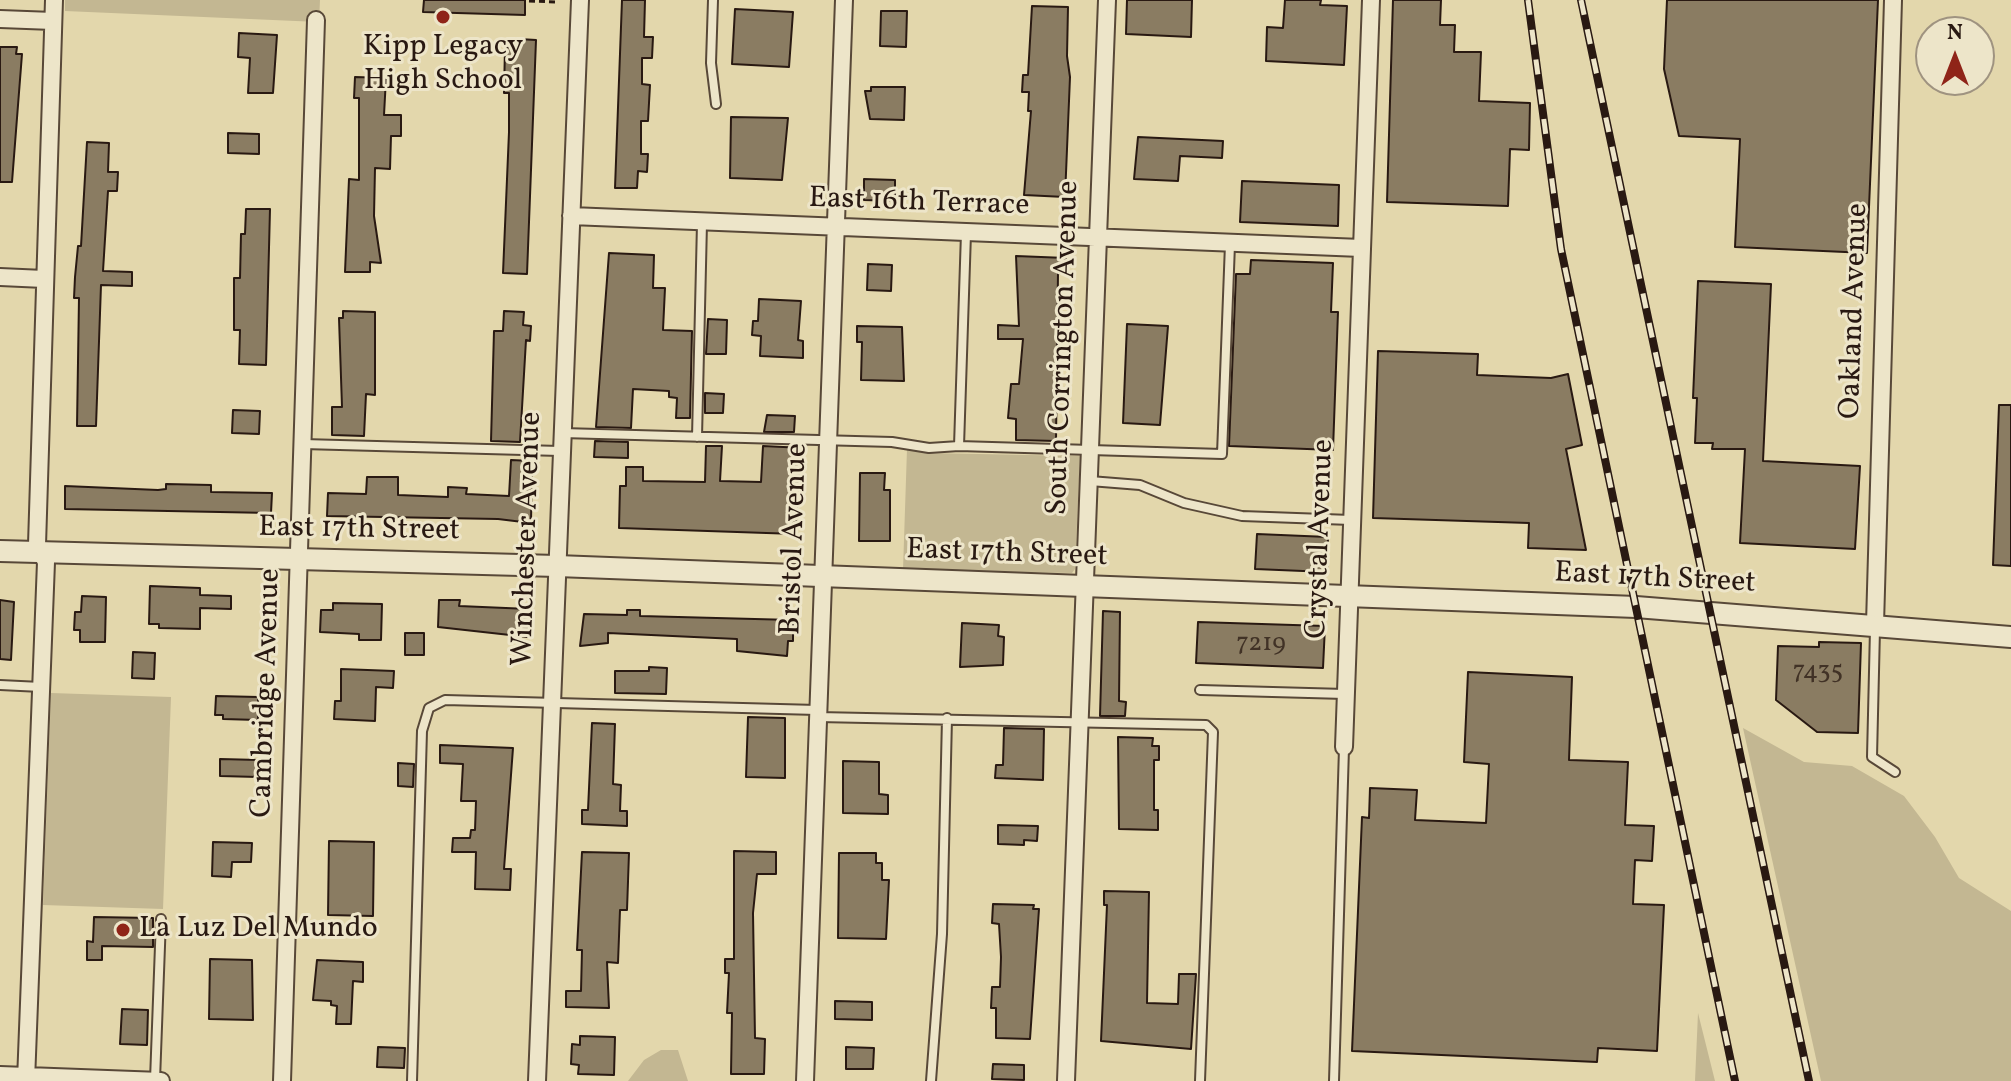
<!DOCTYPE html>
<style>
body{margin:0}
#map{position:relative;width:2011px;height:1081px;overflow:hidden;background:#e3d7ac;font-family:Vollkorn,serif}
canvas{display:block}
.north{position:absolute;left:1915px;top:16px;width:80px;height:80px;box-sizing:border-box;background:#ede5c9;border:2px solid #9f9380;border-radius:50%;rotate:0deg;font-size:22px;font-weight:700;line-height:32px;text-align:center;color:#291912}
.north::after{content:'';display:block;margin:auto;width:28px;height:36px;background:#8f2418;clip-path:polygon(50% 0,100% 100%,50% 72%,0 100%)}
</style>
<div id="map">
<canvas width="2011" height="1081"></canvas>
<div class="north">N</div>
</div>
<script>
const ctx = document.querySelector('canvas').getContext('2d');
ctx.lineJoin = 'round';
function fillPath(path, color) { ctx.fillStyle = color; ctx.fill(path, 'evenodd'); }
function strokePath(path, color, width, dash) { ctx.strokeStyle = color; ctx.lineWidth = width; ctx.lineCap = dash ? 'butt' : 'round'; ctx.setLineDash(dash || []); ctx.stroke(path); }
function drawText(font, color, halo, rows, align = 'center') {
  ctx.font = font + ' Vollkorn,serif'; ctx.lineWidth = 6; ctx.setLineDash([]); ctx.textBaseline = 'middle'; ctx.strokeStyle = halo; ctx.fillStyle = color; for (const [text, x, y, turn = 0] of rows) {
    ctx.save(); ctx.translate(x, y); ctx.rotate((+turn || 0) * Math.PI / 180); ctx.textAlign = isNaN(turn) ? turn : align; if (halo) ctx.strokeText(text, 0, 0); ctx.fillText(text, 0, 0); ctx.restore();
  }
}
fillPath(new Path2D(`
 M65,0h255l-1,22 -254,-11z
 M907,449l21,4 152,3 -5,113 -3,4 -169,-3z
 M51,693l120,4 -8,212 -120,-4z
 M1743,728l61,34 48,4 52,30 31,41 24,41 52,33v170h-190z
 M1698,1013l17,68h-20z
 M661,1050h17l10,31h-60l16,-21z`), '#c3b792');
const building = new Path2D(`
 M424,0h101v15l-102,-3z
 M622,0h23l-1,37h9l-1,21h-10v26l8,1 -2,36h-7v33h7l-1,18 -9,-1 -1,17h-22z
 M1127,0h65l-1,37 -65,-3z
 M1285,0h36l-1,5 27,1 -3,59 -78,-4 1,-34 16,1z
 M1393,0h48l-1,25h15l-1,27h27l-2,49 51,2 -1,47 -19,-1 -2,57 -121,-4z
 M1667,0h211l-11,253 -132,-6 5,-108 -61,-3 -15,-67z
 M1032,6l36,1 -1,49 3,21 -5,120 -41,-2 7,-84h-3l1,-19h-7l1,-17h5z
 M735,9l58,3 -4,55 -57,-3z
 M881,11h26l-1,36 -26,-1z
 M239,33l38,2 -4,58h-25l2,-35 -12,-1z
 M519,39l17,1 -9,234 -24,-1 6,-141v-39h-5l1,-46 13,1z
 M0,47h17l-1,7h6l-10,128h-12z
 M355,77l31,1 -2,37h17v21h-10l-1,33 -15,-1 -1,48 7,47 -11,-1v10h-25l4,-93 10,1v-82h-5z
 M871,87h34l-1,33 -34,-1 -5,-28h6z
 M731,117l57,1 -6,62 -52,-2z
 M228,133l31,1v20l-31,-1z
 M1138,137l85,4 -1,17 -42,-2 -2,25 -44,-2z
 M87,142l22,1 -1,29h10l-1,19h-9l-5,80 29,1v14l-31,-1 -5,141h-19l2,-128h-5l1,-21 3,-31h3z
 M864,179l31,1v21l-31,-1z
 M1242,181l97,4 -1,41 -98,-4z
 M246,209h24l-4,156 -27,-1 1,-34h-6v-52h6l1,-44h4z
 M609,253l45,2 -1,33h12l-2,42 29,1 -2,87h-14l1,-20 -8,-1v-6l-36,-2 -2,39 -35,-1z
 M1016,256l50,2 -1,16 -7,-1 -2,168 -40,-1v-21l-8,-1 3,-34h8l4,-45h-25v-14l21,1z
 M1251,260l82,3 -2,49h7l-5,138 -104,-4 7,-172h14z
 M868,264l24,1 -1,26 -24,-1z
 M1698,281l73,3 -8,177 97,5 -5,83 -115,-6 5,-94h-33l1,-6h-18l2,-45h-4z
 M759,299l42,2 -3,39 5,1v17l-43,-2 1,-20 -9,-1 1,-14h5z
 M343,311l32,1v83l-9,-1 -2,42 -32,-1v-28h10l-3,-89h4z
 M504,311l20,1 -1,13 8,1 -1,15 -4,-1 -6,102 -29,-1 3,-110h9z
 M708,319l19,1 -1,34h-20z
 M1127,324l41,2 -8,99 -37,-2z
 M857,326l45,1 2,54 -43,-1 1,-38h-5z
 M1378,351l100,3 -1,21 74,3 17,-4 14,71 -16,4 20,101 -58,-2 1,-25 -156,-5z
 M705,393l19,1 -1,19h-18z
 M1999,405h12v161l-18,-1z
 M233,410l27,1 -1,23 -27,-1z
 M767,415l28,1 -1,16h-30z
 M595,441l33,1v16l-34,-1z
 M706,446h16l-2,35 41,1 2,-36 41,2 -2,31h-4l-2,55 -177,-6 1,-42h6v-19h17v14l62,1z
 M511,460l21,1 -1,62 -33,-4 -171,-3 1,-23 38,1 1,-17h31v18l50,2v-10l19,1 -1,6 43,2z
 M860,473h25l-1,17h6v51h-31z
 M166,484l45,1v7l61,1 -1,20 -206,-4v-23l93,4 8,-1z
 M1257,534l71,3 -1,35 -72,-3z
 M150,586l50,2v7l31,1v13l-31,-1v21l-41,-1v-4h-10z
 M82,596l24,1 -1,45h-25v-12h-6l1,-18h6z
 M0,600l14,2 -3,58 -11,-1z
 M439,600h21l-1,6 70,3 -1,28 -90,-10z
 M333,603l49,1 -1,36h-22v-6l-39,-2 1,-22h12z
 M627,610h13v6l153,4v21h-5l-1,15 -50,-5v-12l-129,-6v10l-28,3 4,-32 43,1z
 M1103,611l17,1 -1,89 7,1 -1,14h-25z
 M1198,622l127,4 -2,42 -127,-5z
 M962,623l37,2 -1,11 6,1 -1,28 -43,2z
 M405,633h19v22h-19z
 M1819,642l42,1 -3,90 -41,-1 -41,-32 2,-54 41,1z
 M133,652l22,1 -1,26 -22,-1z
 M649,667l18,1 -1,26 -51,-1v-22h34z
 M341,669l53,2 -1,17 -17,-1 -1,34 -41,-2 1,-18h6z
 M1468,672l104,5 -3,83 59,2 -3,63 29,1 -2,35 -17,-1 -2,44 31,1 -7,146 -59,-3 -1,14 -245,-11 10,-234 7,1 1,-30 47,2 -2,30 71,3 3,-59 -25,-2z
 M216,696l42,1v23l-35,-1v-4h-8z
 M748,717l37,1v60l-39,-1z
 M592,723l23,1 -2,60 8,1 -1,26h7v15l-45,-2v-14h6z
 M1004,728l40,1 -1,51 -48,-2 1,-13h7z
 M1118,737l35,1 -1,8h7v14h-5v50h4v20l-39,-1z
 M440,745l73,3 -9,121h7l-1,21 -35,-1 1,-37h-24l1,-14h17l1,-8h4l1,-29h-15l2,-37 -23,-1z
 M220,759l39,1 -1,17 -38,-1z
 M843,761l36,1v32l9,1v19l-45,-1z
 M398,763l16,1 -1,23 -15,-1z
 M998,825l40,1 -1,15 -13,-1v5l-26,-1z
 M329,841l45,1 -1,74 -45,-1z
 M213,842l39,1 -1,19h-19l-1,15 -19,-1z
 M734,851l42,1v22h-19l-4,39 2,125 10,1 -1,35h-33l1,-61h-5l2,-40h-4v-14h9z
 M582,852l47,1 -2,57h-7l-2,53 -11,-1 2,46 -43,-1v-16h15l1,-41h-5z
 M839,853h37v10h6v17h7l-3,59 -48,-1z
 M1104,891l45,1 -2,111 31,1 1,-30h17l-5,75 -90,-8 6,-136h-3z
 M993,904l41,1 -1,4h6l-9,130 -34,-1v-30h-5l1,-21h8l1,-30 -2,-33 -7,-1z
 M94,917l59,1v29l-51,-1v14h-15v-19l6,1z
 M210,959l42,1 1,60 -44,-1z
 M317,960l46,2v20l-10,-1 -2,43h-15l1,-18 -6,-1v-4l-18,-1z
 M835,1001l37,1v18l-37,-1z
 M122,1009l26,1 -1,35 -27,-1z
 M580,1036l35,1 -1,38 -36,-1 1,-9 -8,-1 1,-20 8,1z
 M378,1047l27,1 -1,20 -27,-1z
 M846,1047l28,1 -1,21h-27z
 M993,1064l31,1v15l-32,-1z`);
fillPath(building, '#8a7c62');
strokePath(building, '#291912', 2);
const service = new Path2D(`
 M713,0l-2,63 5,41
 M562,433l330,9 37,6 30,-2 7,-213
 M697,437l5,-214
 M303,444l257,7
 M959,446l263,8 8,-210
 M1090,481l50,4 44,18 58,13 109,4
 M1875,629l-3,128 23,15
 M0,685l41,2
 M1200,690l145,4
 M818,717l388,8 7,7 -13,349
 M155,1080l6,-161
 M412,1081l10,-350 7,-23 16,-8 372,10
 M931,1081l11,-147 5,-216
 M1334,1081l10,-333`);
const minor = new Path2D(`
 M0,19l53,2
 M571,216l790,32
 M0,277l44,2
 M1875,624l18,-624
 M1344,747l27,-747
 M0,1075l161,6
 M26,1081l20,-519 -9,-17 17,-545
 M282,1081l34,-1061
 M537,1081l43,-1081
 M805,1081l39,-1081
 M1066,1081l41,-1081`);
const tertiary = new Path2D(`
 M0,551l557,15 1079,41 375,30`);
strokePath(service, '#584838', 12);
strokePath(minor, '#584838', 20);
strokePath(tertiary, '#584838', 24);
strokePath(new Path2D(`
 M529,1l29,1`), '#291912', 3, [6, 4]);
strokePath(service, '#ede5c9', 8);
strokePath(minor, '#ede5c9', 16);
strokePath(tertiary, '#ede5c9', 20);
const rail = new Path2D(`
 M1528,0l33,249 174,832
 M1581,0l228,1081`);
strokePath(rail, '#291912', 8);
strokePath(rail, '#ede5c9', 5, [15]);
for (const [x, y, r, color] of [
 [443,17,8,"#8f2418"],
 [123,930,8,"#8f2418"]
]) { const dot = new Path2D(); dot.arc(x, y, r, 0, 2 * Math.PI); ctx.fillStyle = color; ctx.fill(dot); strokePath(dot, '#ede5c9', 3); }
drawText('26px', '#413226', null, [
 ["7219",1261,645],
 ["7435",1818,673]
]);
drawText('30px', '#291912', '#ede5c9', [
 ["Kipp Legacy",443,48],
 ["High School",443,82],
 ["La Luz Del Mundo",139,930,"left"]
]);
drawText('30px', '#291912', '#ede5c9', [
 ["East 16th Terrace",919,204,2],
 ["Oakland Avenue",1856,311,-88],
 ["South Corrington Avenue",1065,348,-88],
 ["East 17th Street",359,531,1],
 ["Winchester Avenue",529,539,-88],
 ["Bristol Avenue",796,539,-88],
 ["Crystal Avenue",1322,539,-88],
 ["East 17th Street",1007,555,2],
 ["East 17th Street",1655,580,3],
 ["Cambridge Avenue",268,693,-88]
]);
</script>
